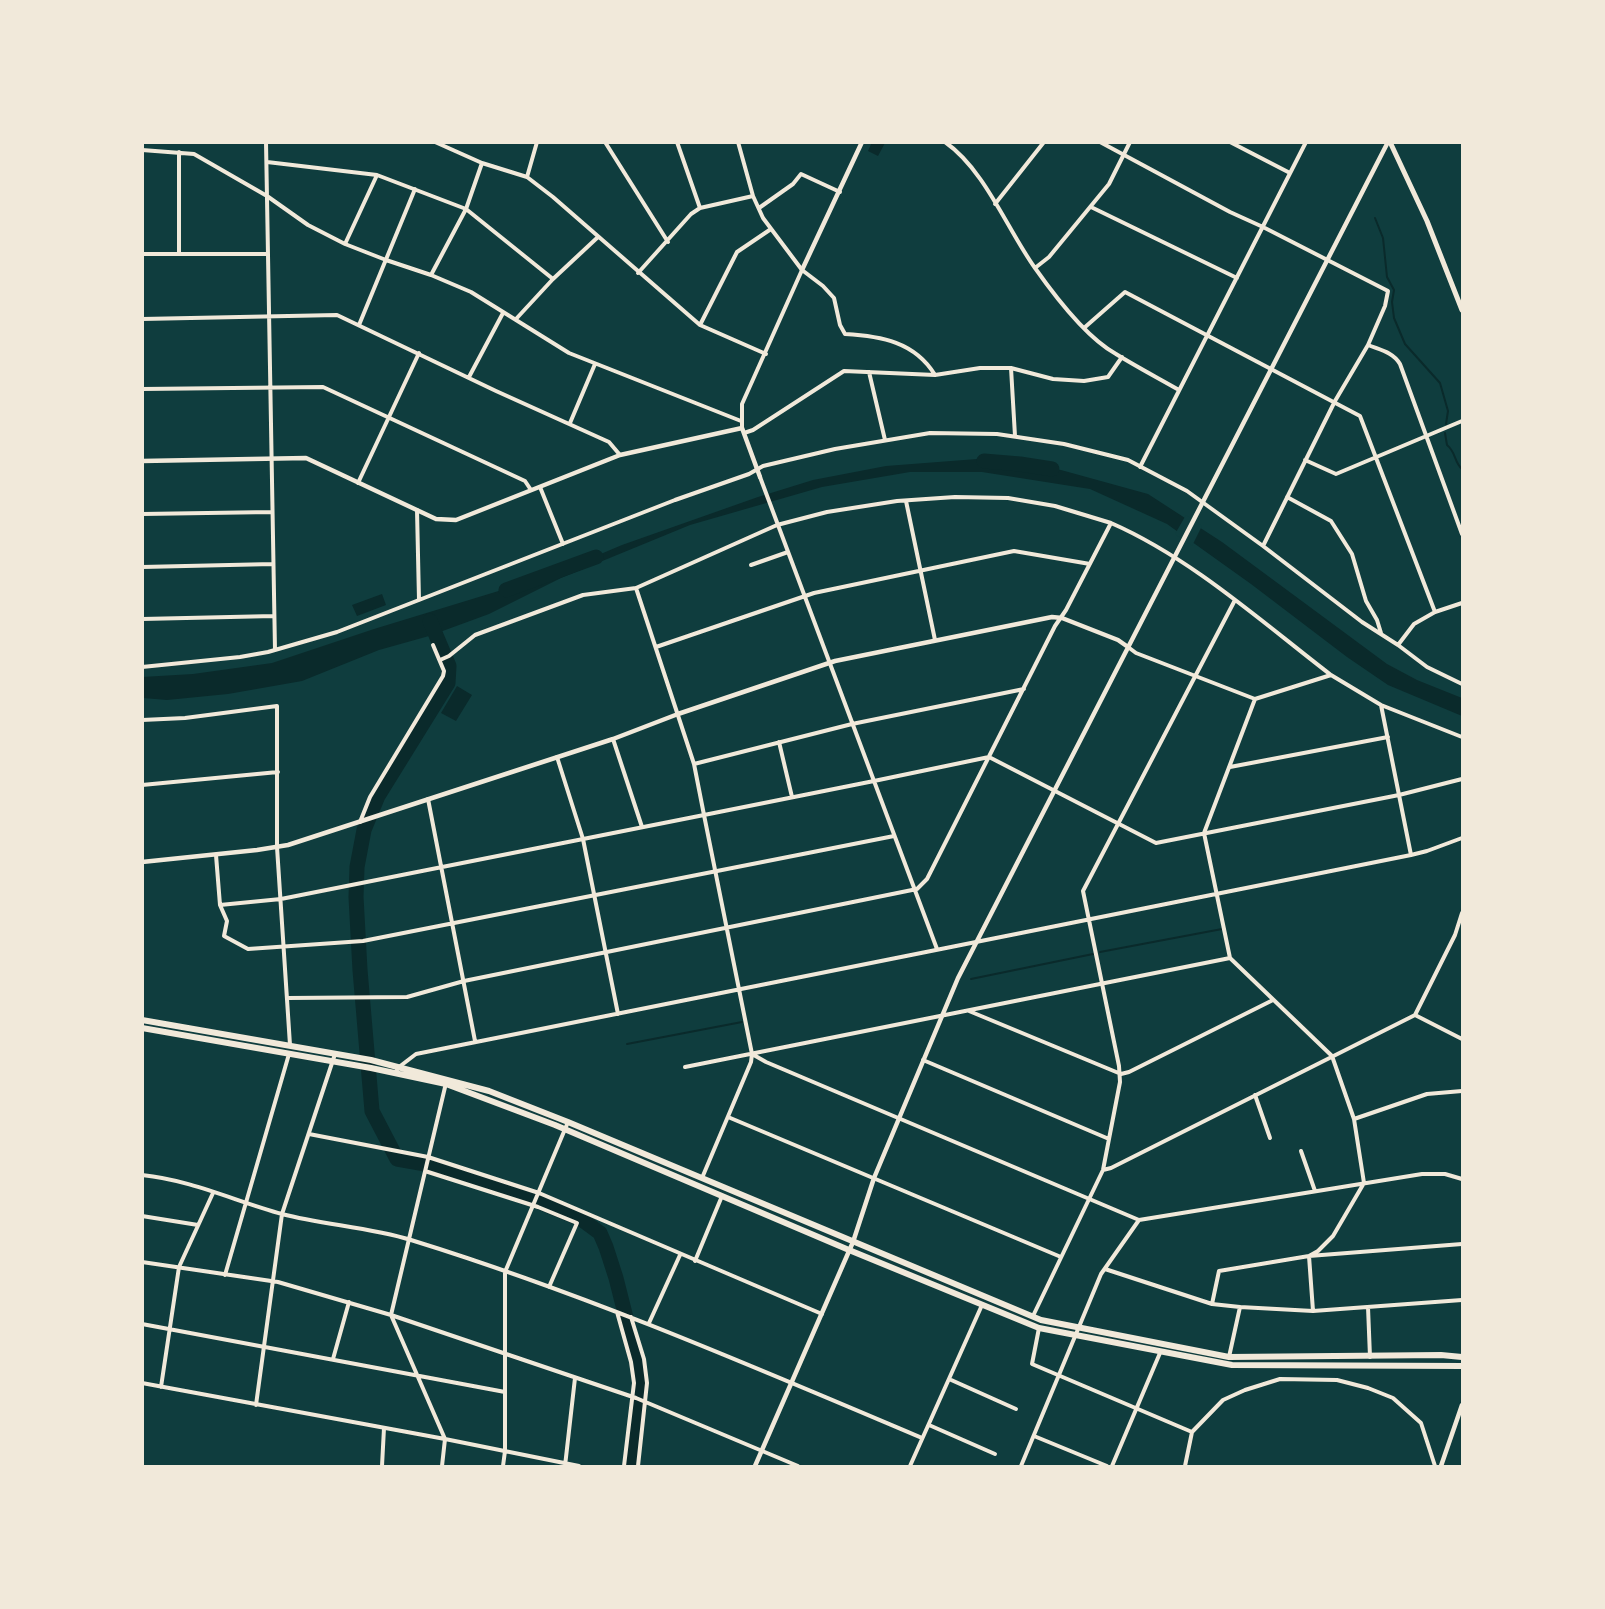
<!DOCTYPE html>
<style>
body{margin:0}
#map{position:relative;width:1605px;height:1609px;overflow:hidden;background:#0f3d3e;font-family:"IBM Plex Sans",sans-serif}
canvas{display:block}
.frame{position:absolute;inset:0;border:144px solid #f1e9da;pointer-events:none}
</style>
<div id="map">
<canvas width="1605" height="1609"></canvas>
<div class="frame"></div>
</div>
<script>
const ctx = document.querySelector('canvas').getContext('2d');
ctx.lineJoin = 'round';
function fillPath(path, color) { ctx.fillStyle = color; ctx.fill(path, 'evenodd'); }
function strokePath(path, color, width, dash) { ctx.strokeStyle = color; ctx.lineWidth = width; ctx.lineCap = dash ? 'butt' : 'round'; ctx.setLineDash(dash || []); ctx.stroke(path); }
fillPath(new Path2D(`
 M872,142l13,1 -7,13 -10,-5z
 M977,459l84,11 87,24 74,48 165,122 30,16 45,18v18l-74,-31 -41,-28 -96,-73 -84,-60 -77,-35 -108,-17h-72l-88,15 -132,38 -129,53 -72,36 -60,22 -50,14 -77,31 -74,13 -61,6 -24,-2 -1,-21 51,-3 79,-11 102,-34 177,-54 71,-30 136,-48 55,-17 73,-14z
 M382,594l4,11 -29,11 -5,-11z
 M457,686l15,9 -16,26 -15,-8z`), '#0a2a2b');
fillPath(new Path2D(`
 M1186,515l16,11 -10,20 -17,-12z`), '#0f3d3e');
strokePath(new Path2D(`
 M1375,218l8,20 4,39 7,13 -2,12 2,16 11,26 35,39 8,28 -2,13
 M1445,433l2,12c9,7 7,17 15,24
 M1100,952l122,-23
 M971,979l122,-25
 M627,1044l115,-22`), '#0a2a2b', 2);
strokePath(new Path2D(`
 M984,461l36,3 32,5
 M506,590l90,-33
 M430,621l19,45 -1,17 -70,113 -14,34 -7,37 -1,30 4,73 12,141 25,48 34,6 111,38 39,16 19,14 6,14 10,31 24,95v19l-9,74`), '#0a2a2b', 15);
strokePath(new Path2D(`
 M266,142l9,508
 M435,142l47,21 45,14 26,20 147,128 66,29
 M605,142l63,100
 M677,142l23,66
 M738,142l15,54 10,22 39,52 21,16 11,12 6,27 5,9c36,2 70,8 90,41
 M945,142c40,28 62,87 90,126 19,27 52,70 81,86 21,13 42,24 63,36
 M1100,142l130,70 33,15 125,64 -3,15 -17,39 -33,56 -72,145
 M1230,142l60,31
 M142,150l52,4 73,42 41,29 37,19 41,16 45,15 40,17 98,61 172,68
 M267,162l110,13 89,34 87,70
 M527,177l10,-35
 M995,204l49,-62
 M1091,207l146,71
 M759,208l34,-24 8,-10 39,18
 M345,244l32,-69
 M179,253v-101
 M142,254h125
 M1035,268l14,-11 60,-73 21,-42
 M638,273l53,-59 9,-6 53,-12
 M431,275l35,-66 16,-46
 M142,319l195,-4 159,76 113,51 11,13
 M516,319l37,-40 45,-42
 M359,325l56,-136
 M700,325l37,-73 34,-23
 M1084,328l41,-36 235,124 75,196
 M1368,345c12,5 25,7 32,19l62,170
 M1011,368l4,68
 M869,372l16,68
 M469,377l34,-64
 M142,389l181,-2 202,94 6,9
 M570,423l25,-59
 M742,428v-24l60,-134
 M744,433l9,-3 91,-59 91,4 45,-7h31l42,11 31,2 24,-4 14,-20
 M1305,460l31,14 126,-53
 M1140,467l166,-325
 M760,477l114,304 115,-24 167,86 243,-48 63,-16
 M358,483l61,-130
 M540,487l23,57
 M1287,497l44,24 21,33 14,47 11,19 4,13
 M906,501l29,139
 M417,510l2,90
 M142,514l130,-2
 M1111,523c80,35 151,99 220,152l-76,24 -51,134 26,125 102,98 22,63 10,64 -31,53 -15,15 -9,5 153,-12
 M751,565l37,-13
 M142,567l131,-3
 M142,619l132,-3
 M1398,645l16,-21 21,-12 27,-9
 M656,647l158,-54 200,-42 76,13
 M1128,647l8,6 119,46
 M142,667l98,-10 28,-5 69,-20 338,-132 74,-26 14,-8 72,-17 95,-16 67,1 67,10 64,16 59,31 76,55 99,76 36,23 29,22 35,17
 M1331,675l50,30 81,32
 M1381,705l30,150
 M142,720l43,-2 92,-12v141l13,198
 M613,739l29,88
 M779,742l13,55
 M557,757l26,82 35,175
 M694,764l158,-40 172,-35
 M1230,767l158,-30
 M142,785l136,-13
 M428,799l47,242
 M360,822l10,-25 73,-121 1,-5 -11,-26
 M216,855l4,50 7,16 -3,15 24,13 115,-8 531,-105
 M220,905l61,-6 423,-84 -10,-51 -58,-176
 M288,998l119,-1 57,-16 453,-92 10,-10 128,-253 11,-16 45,-87 -56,-17 -47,-8 -53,-1 -58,4 -70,11 -50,13 -141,63 -53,7 -108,40 -26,21 -9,4
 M969,1011l152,63 8,-2 144,-72
 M1415,1015l47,24
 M752,1054l14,8 373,158
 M923,1060l186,79
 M685,1067l545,-109
 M395,1073l4,-6 17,-13 995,-199 16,-4 35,-13
 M1255,1095l15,43
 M728,1117l333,140
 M1354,1119l73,-25 35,-3
 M309,1134l119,23 111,36 283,121
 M1301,1151l14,40
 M1103,1170l8,-2 304,-153 40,-80 7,-22
 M425,1171l113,36 39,16 -28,64
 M142,1175c49,5 93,26 140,39 42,11 87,13 129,26 175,54 343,127 511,198
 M702,1178l49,-116 1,-8 -48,-239 170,-34 63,168
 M142,1216l56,9
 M695,1261l27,-65
 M142,1262l136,20 113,33 245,83 162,68
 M1105,1269l107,35 28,3 73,4 149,-11
 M225,1275l64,-221
 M1212,1304l7,-33 90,-15 4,55
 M1368,1307l2,50
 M617,1312l14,50 3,21 -10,83
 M1033,1316l70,-146 17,-88 -1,-16 -36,-175 152,-291
 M631,1317l13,42 3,24 -9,83
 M649,1323l31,-68
 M142,1324l363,68
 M1039,1328l-7,36 160,68 -7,34
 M1229,1357l11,-50
 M333,1359l16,-57
 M949,1379l67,30
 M142,1383l303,56 134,27
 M161,1387l18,-120 34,-74
 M256,1405l26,-191 53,-160
 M929,1425l66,29
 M1192,1432l31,-32 22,-10 35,-11 57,1 31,8 25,10 28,25 14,43
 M1034,1436l73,30
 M382,1466l2,-38
 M442,1466l3,-27 -54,-124 55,-232
 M503,1466l2,-15v-179l63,-150
 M565,1466l10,-88
 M910,1466l72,-161
 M1021,1466l80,-192 38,-54 283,-46h23l17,5
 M1112,1466l48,-113`), '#f1e9da', 4);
strokePath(new Path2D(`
 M802,270l60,-128
 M142,461l164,-3 130,61 20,1 164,-65 122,-27 18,49
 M142,862l115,-12 31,-5 325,-106 65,-25 157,-53 217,-44 10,1 56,22 10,7
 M755,1466l98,-224 21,-64 84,-200 430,-836
 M1441,1466l21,-61`), '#f1e9da', 4.5);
strokePath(new Path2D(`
 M1390,142l37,79 35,89`), '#f1e9da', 5);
strokePath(new Path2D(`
 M142,1020l229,40 118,31 79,31 473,198 188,37 212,-2 21,2
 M142,1028l229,40 75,16 109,41 294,125 190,78 193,37 230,1`), '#f1e9da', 6);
</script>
